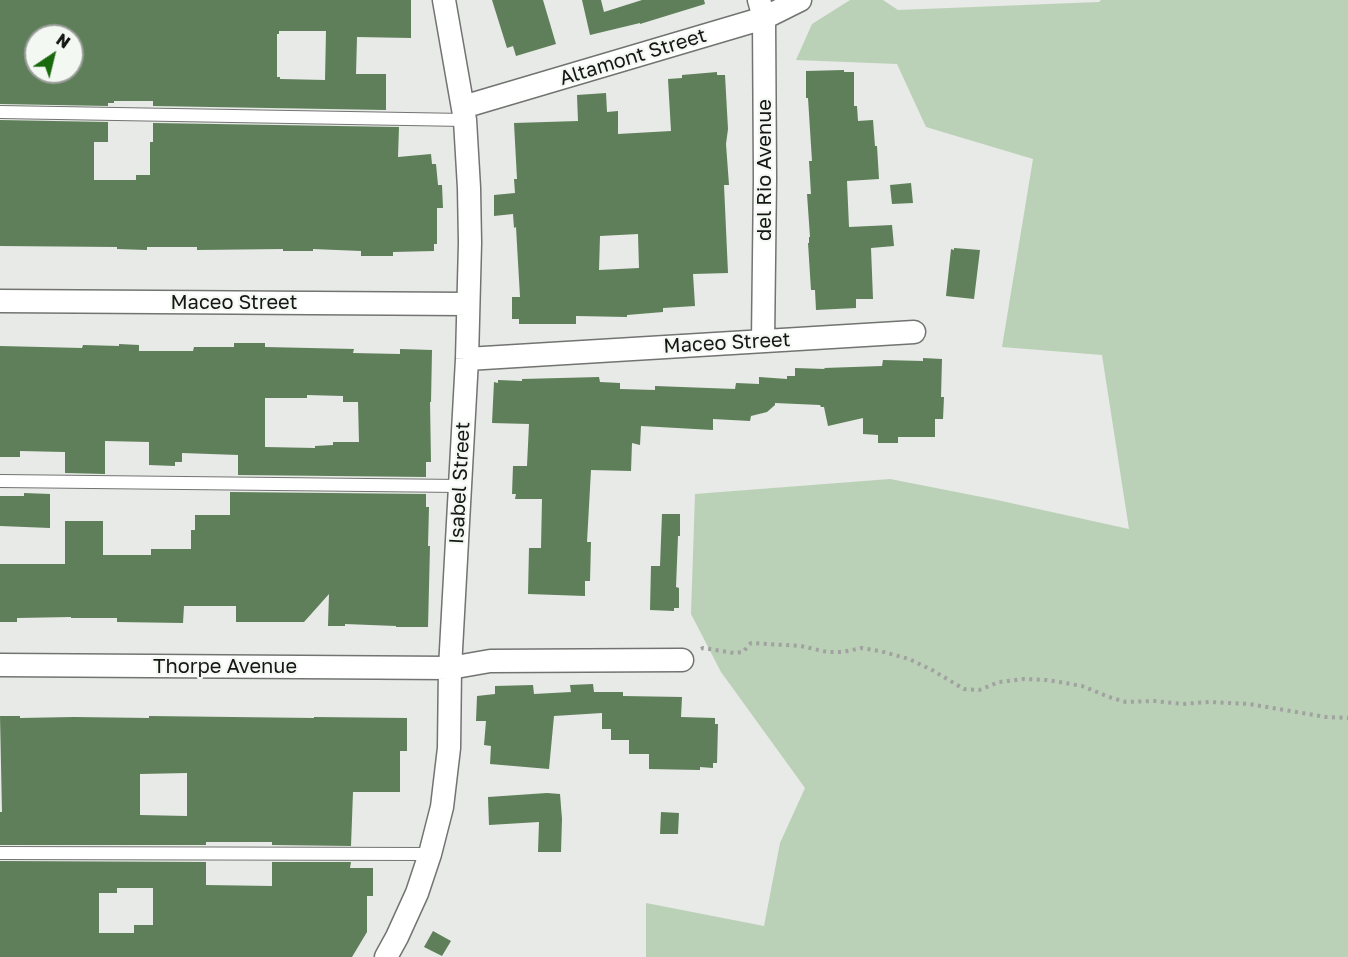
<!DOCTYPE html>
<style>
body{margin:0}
#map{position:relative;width:1348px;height:957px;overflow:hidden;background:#e7eae6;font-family:"Golos Text",sans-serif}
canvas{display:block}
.north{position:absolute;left:24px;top:24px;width:60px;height:60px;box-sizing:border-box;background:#f4f8f3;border:2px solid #9b9e9a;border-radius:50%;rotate:35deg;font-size:16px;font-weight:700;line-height:24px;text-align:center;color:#151715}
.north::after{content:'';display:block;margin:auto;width:21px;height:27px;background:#196a0c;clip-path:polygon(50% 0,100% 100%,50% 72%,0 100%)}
</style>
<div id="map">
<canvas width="1348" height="957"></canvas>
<div class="north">N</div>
</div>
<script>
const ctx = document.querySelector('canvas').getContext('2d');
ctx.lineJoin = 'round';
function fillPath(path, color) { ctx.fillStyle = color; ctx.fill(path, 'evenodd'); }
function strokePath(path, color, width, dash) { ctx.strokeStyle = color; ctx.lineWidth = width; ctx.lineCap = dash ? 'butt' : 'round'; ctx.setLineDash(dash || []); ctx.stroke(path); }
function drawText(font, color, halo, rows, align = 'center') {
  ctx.font = font + ' "Golos Text",sans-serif'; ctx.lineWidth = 4.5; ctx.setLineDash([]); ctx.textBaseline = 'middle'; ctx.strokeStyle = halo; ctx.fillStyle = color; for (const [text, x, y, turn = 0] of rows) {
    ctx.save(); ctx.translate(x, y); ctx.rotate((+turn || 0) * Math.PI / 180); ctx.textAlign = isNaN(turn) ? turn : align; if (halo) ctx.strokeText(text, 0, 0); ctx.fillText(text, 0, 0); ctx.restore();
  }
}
fillPath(new Path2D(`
 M850,0h33l15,10 201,-8 2,-2h247v957h-702v-54l118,23 16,-83 25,-55 -84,-116 -30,-58 4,-120 195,-15 107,21 132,29 -27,-174 -100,-8 31,-188 -107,-32 -29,-63 -101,-4 16,-36z`), '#bbd1b7');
fillPath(new Path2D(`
 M0,0h411v38l-54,-1 -1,37h30v36l-233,-4v-5h-39v2h-6v3l-108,-2zM279,31h47l-1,49 -45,-1v-2h-3v-43h2zM36,36h37l-1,36h-36z
 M492,0h51l13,44 -40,12 -3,-10 -6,2z
 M582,0h19l3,12 38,-12h62l1,4 -65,20v-1l-50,12z
 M844,70v2h10v34h3l1,15 15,-1 2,26h2l2,33 -32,2 2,46 43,-2 2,21 -23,2 2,51h-17v9l-40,2 -1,-20h-4l-3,-47h1v-6h1l-3,-43h4l-2,-33h3l-4,-63h-2v-27z
 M717,72v3h8l3,54 -2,15 3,41h-5l4,88 -35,1 2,32 -32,2v4l-36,3v2l-51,-1v8h-57v-5h-7v-22h8l-4,-70 -2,1 -1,-14 -19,2v-21l21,-2 -1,-14h3l-3,-56 64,-2 -1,-26 29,-2 1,19 11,-1v23l53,-3 -3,-52 14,-1v-3zM638,234l1,34 -40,2 1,-34z
 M0,120l108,2v20h-14v38h42v-5h14v-33h3v-19l246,4 -1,30 33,-3 1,10h4l2,21h4l1,23h-6v36h-3v7l-41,1v4h-32v-5l-48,-2v2h-30v-2l-86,1v-3h-50v3l-30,-1v-2l-117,-1z
 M911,183l2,20 -21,1 -2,-19z
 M954,248l26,2 -6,49 -28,-3 5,-47 3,1z
 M234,343h31v4l89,2 -1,4 47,1v-5l32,1 -1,52h-1l1,60h-5v15l-188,-2v-20l-56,-2v9h-7v4l-26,-1v-23l-44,-1v33l-40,-1v-21l-45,-1v6h-20v-111l82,2 1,-3 36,1v-2l20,1v6h54l1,-4h40zM307,395l36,1v6h15l1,40h-26v3l-18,1v2l-50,-1v-49h42z
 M923,358l19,1 -1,38h3l-1,22h-8v18h-37v6h-20v-8l-15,-1v-16l-35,8 -4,-19h-3l-1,-2 -45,-2v2l-8,7 -16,4 -1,5 -37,-2v11l-72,-4 -1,19 -8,-2 -1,28 -40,-1 -4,72h4l-1,39h-5v15l-57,-2 1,-46h12l1,-49h-27l1,-5h-4l1,-28h14l2,-42 -37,-1 2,-41 4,1v-3l24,1v-2l77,-2 1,5 20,1v6l35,1v-4l80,3 1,-6 23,1v-7l28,2v-3h8v-8l30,1 -1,-1 58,-2 1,-6 40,1z
 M230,492l196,2v13h3l-1,39h2l-2,81h-32v-1l-51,-2v2h-17l1,-32 -25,28h-68v-16h-52l-1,17 -66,-1v-4h-46v-1l-54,1v4h-17v-58h65v-43h38v34h48v-6h40v-19h4v-15h35z
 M24,493l26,1v34l-50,-2v-30h24z
 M662,514h18v22h-2l-2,51 3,1v20h-5v3l-24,-1 1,-44h9z
 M593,684l1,8h29v4l59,1 -1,20 34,1v6h3l-1,39h-4v5l-13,-1v3l-51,-1v-15h-20v-14h-18v-11h-9v-16l-48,3 -5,53 -59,-5 1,-18 -7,-1 2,-24h-10l1,-25 18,-2v-8l38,-1 1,9 37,-2 -1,-7z
 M0,716h20v2l54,-1 75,1v-2l165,2v-1l93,1v33h-7v41h-47l-2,54 -79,-1v-3h-66v3h-206v-33h2zM187,773v43l-47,-1v-41z
 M547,793l13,1 2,25 -1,33h-23l1,-30 -50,3 -1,-28z
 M661,812l18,1 -1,21h-18z
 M0,861l206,1v23l66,1v-24h79l-1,6h23v28h-6v36l-15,25h-352zM117,888h36v37h-19v8h-35v-40h18z
 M433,931l18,10 -9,15 -18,-9z`), '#5e7f59');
const service = new Path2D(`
 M0,112l465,8
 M0,481l460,5
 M0,853l430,1`);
const minor = new Path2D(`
 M759,0l5,18 1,160 -2,163
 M463,107l301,-89 36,-18
 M0,301l468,3
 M467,359l447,-27
 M0,665l450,3 40,-7 192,-1
 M386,957l11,-20 20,-44 13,-39 12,-47 7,-59 1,-80 17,-309 3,-116 -1,-55 -4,-68 -21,-120`);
strokePath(service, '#717470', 14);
strokePath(minor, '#717470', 25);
strokePath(new Path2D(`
 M701,649l2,-1 31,5 9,-1 8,-9 50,3 26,6h16l18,-4 19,3 29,8 23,11 32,19 15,1 20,-8 25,-3 23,1 35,6 27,11 17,5 29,-1 27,3 27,-2 40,2 77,13 22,1`), '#9fa29f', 4, [3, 4.5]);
strokePath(service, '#fff', 12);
strokePath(minor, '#fff', 22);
drawText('20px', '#151715', '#f4f8f3', [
 ["Altamont Street",633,57,-17],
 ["del Rio Avenue",765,170,-90],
 ["Maceo Street",234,303],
 ["Maceo Street",727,343,-3],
 ["Isabel Street",460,483,-87],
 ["Thorpe Avenue",225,667]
]);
</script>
